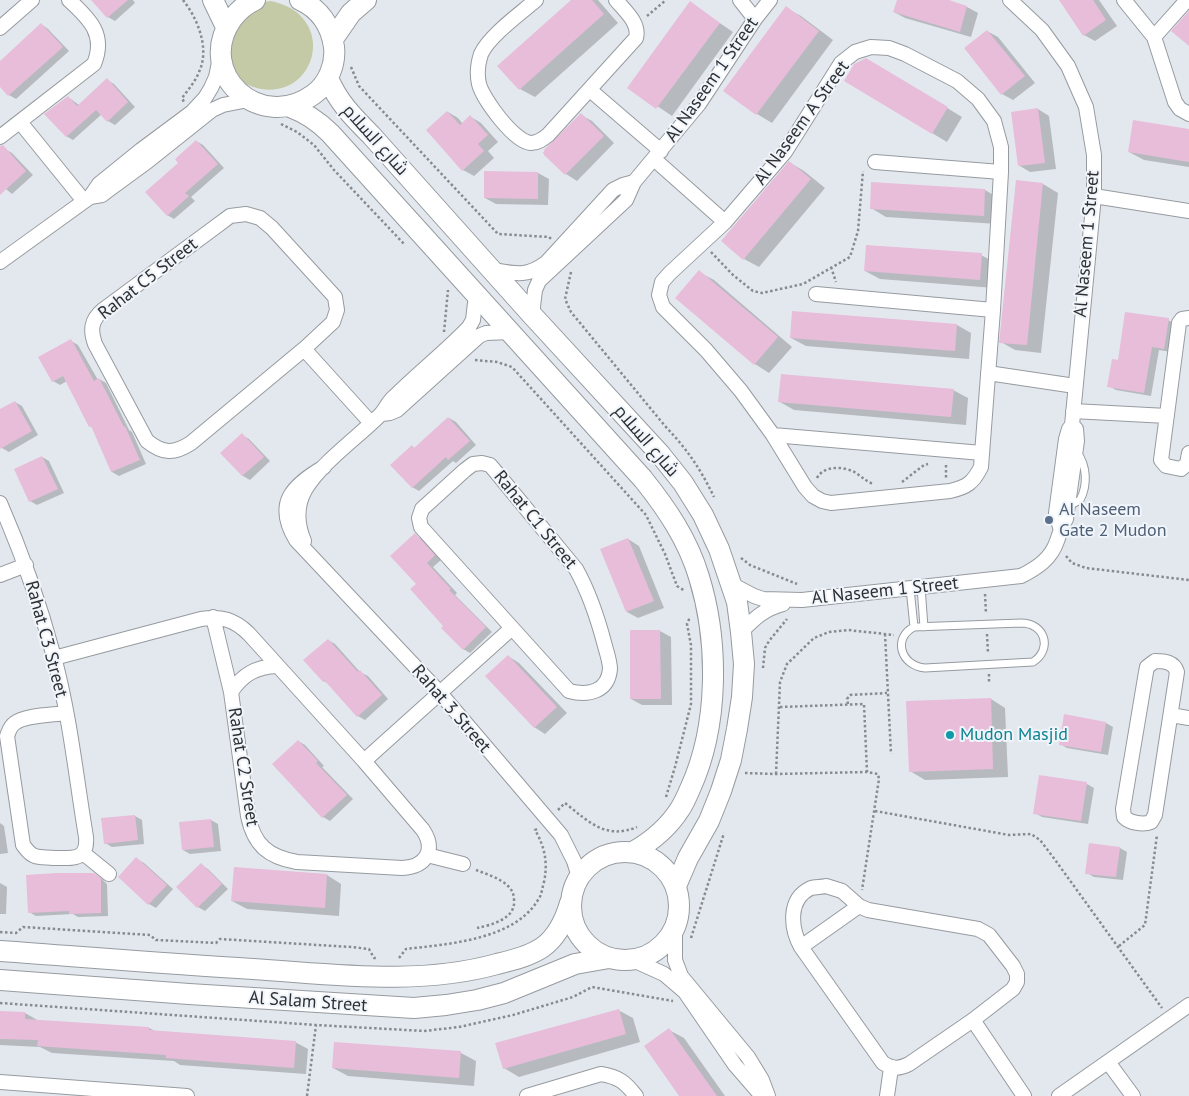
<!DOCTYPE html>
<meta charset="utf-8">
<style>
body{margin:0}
canvas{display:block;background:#e3e8ee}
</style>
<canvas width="1189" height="1096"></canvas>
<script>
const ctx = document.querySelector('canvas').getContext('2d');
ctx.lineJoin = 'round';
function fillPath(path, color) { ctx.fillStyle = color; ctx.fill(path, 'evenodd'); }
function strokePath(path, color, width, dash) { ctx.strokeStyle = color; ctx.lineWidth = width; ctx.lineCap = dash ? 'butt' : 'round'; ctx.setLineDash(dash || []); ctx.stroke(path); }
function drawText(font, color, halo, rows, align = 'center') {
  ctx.font = font + ' "PT Sans",Cairo,sans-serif'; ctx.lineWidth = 4; ctx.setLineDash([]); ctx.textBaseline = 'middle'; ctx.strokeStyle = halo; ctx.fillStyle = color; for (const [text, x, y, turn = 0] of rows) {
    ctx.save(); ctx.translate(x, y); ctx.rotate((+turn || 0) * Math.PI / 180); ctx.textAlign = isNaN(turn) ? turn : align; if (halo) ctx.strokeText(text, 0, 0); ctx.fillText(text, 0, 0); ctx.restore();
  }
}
fillPath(new Path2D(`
 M271,1c67,14 47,97 -10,88 -11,-2 -23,-8 -29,-17 -5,-8 -5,-32 -6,-42l31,-27z`), '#c4caa5');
fillPath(new Path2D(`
 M93,0h40l2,3 -20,18 -7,-4z
 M573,0h25l20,23 -83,74 -15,-8z
 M898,0h46l23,7 11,6 -7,24 -66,-19 -11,-6z
 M1060,0h39l18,26 -22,15 -11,-6z
 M690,3l43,29 -61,84 -43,-29z
 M786,8l15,8 32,24 -61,83 -15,-9 -32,-23z
 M41,24l7,5 21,22 -53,48 -7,-4 -9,-10v-23z
 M987,31l11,6 37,46 -22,17 -11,-6z
 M881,68l81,49 -15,25 -15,-9z
 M107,80l7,4 21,23 -20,18 -7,-4 -6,-7 -29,26 -7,-4 2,-39 11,8z
 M1038,109l11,7 7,53 -26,3 -10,-6z
 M448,112l10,6 5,6 8,-7 10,6 17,19 -10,9 6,7 -20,18 -11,-6z
 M581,115l11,6 22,22 -37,38 -11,-7 -23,-21z
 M1189,131v36l-45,-7 -15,-8z
 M196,141l7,4 21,23 -33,29 4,4 -21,18 -7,-4 13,-52z
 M5,149l7,4 21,22 -21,19 -12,-10v-31z
 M789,162l15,9 21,17 -66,79 -15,-8z
 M486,172l52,1 11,6 -1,26 -52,-1 -11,-6z
 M1017,182l26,2 15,9 -17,160 -26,-3 -14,-8z
 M872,183l113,7 15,9 -2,25 -112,-7 -15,-9z
 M981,255l15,8 -2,25 -114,-9 -15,-8z
 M699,272l15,8 78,67 -23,26 -14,-9 -79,-66z
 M1168,320l7,4 -4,28 -12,-2 -8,46 -35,-6 -7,-4 10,-24z
 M957,325l14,8 -2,26 -163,-13 -15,-8z
 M71,341l7,4 20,35 1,-1 7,4 23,47 3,2 14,32 -27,12 -7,-4 -19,-44 -3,-2 -23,-45 -7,4 -7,-4z
 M953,390l15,8 -2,27 -172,-15 -14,-8z
 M15,402l7,4 16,29 -29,17 -7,-4 -2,-4v-33z
 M449,418l7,4 20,23 -20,18 -3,-2 -34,30 -7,-4v-40l3,1z
 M242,435l7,4 21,22 -20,19 -7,-4 -21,-23z
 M42,457l7,4 15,32 -27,12 -7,-4z
 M415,535l7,4 19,21 -8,7 24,26 -2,2 37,37 -22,21 -7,-4 -18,-23 -27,-42z
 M628,539l11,7 25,62 -26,10 -11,-6z
 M631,631h29l11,6 1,68h-30l-11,-6z
 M328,640l7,4 25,28 8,4 20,23 -23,21 -7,-4 -30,-33 -5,-2z
 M508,656l11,7 48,50 -22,21 -11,-7z
 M991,699l14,9 3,69 -83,3 -15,-9z
 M1106,723l7,4 -5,28 -41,-7 -7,-4z
 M298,741l7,4 19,21 -2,1 31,32 -23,22 -7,-4 -49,-53z
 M1087,784l7,4 -6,36 -46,-7 -7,-4z
 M135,816l7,4 2,24 -32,3 -7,-4z
 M211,820l7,4 3,27 -31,3 -7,-4 -3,-27z
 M0,823l4,3 4,27 -8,1z
 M1120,848l7,4 -4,28 -29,-3 -7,-4z
 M137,859l7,4 29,26 -17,19 -7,-4 -29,-27z
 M201,865l7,4 20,20 -23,22 -7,-4 -20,-20z
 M327,875l14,9 -2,32 -92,-7 -15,-8z
 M101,878l6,6 1,32 -30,1 -5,-3 -37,2 -7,-4z
 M0,883l7,4 -1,27h-6z
 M618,1010l15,8 7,24 -121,35 -15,-9z
 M0,1012l25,1 14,8 110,7 6,3 140,11 13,7 -2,25 -126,-9 -6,-4 -122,-8 -12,-6 -40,-2z
 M669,1030l15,8 41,58h-44z
 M461,1053l15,8 -2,25 -126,-10 -15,-8z`), '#0003');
fillPath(new Path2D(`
 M91,0h37l-21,18z
 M571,0h21l12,14 -85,76 -22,-24z
 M897,0h52l18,6 -7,26 -67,-20z
 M1059,0h34l13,20 -23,16z
 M690,1l30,22 -64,86 -29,-21z
 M786,6l33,25 -63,84 -33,-24z
 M1189,11v35l-18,-15z
 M41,23l22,24 -55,49 -8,-9v-26z
 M987,30l38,46 -24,19 -37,-47z
 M866,58l82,49 -16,27 -88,-53 10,-17z
 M107,78l21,24 -21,20 -11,-12 -30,27 -22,-23 24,-18 9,10z
 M1038,108l7,55 -27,3 -7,-54z
 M447,111l13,14 10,-10 18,20 -10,9 6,7 -22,20 -36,-41z
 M581,113l23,23 -39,39 -21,-20v-5z
 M1133,120l56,9v33l-61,-10z
 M196,140l22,24 -33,29 4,3 -22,20 -22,-24 33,-29 -3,-4z
 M3,145l23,26 -26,24v-49z
 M789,161l22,18 -68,81 -22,-19z
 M484,171l54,1v27l-54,-1z
 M1016,180l27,3 -16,162 -28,-2z
 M871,182l114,7 -1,27 -114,-7z
 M866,245l116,8 -2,27 -116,-9z
 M699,270l79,67 -24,28 -79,-67z
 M792,311l165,13 -2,27 -165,-13z
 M1125,312l44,6 -5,31 -12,-2 -8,46 -37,-6 5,-28 6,1z
 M71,339l23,42 5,-3 25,49 1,-1 15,34 -29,12 -20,-46 -2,1 -26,-51 -11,6 -14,-25z
 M781,374l173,15 -3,28 -173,-15z
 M15,401l17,30 -32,18v-40z
 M448,417l22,24 -22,19 -2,-3 -34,31 -22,-23 22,-20 2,3z
 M242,433l22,24 -22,19 -22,-23z
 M42,456l16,33 -29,13 -15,-33z
 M415,533l20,22 -8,8 24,26 -2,1 37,37 -23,23 -22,-22 2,-2 -33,-37 6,-5 -26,-28z
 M628,538l26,63 -28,11 -26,-63z
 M630,630h30l1,69h-31z
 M328,639l30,33 2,-2 22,25 -25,22 -33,-37 -1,2 -20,-22z
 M508,655l49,52 -23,21 -49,-52z
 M991,698l2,71 -84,3 -3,-71z
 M1064,714l42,8 -5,30 -42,-7z
 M298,740l20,21 -2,2 31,32 -25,23 -50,-54z
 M1039,775l48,7 -6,39 -48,-7z
 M135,815l3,25 -34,4 -3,-26z
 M211,819l3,28 -32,3 -3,-28z
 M1089,843l31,4 -4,30 -31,-3z
 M136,857l31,28 -19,20 -30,-28z
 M201,863l21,21 -25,24 -21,-21z
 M234,867l93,7 -2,34 -94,-7z
 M56,873h38l7,5v35l-32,1v-3l-41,2 -2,-38z
 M619,1009l7,25 -123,35 -8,-26z
 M0,1011l25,1v7l124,8v3l147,11 -2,27 -128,-10v-3l-129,-9 1,-6 -38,-1z
 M669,1028l48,68h-38l-35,-50z
 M334,1042l127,9 -2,27 -127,-10z`), '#e8bdda');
const lane = new Path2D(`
 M1069,506l11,-6c8,-15 7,-34 -3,-48
 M921,587l3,40
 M910,588l4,39
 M1021,623c24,0 32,26 12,39l-108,6c-24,-2 -33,-30 -11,-41z`);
const street = new Path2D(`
 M536,0c-15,13 -47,36 -55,54 -3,9 -4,21 -2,30 4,15 35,58 52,59 7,0 12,-4 17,-8l88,-97c4,-15 -11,-27 -20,-38
 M740,0l15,19
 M1010,0l32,30 26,36 18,41 8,48v41l-22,229 -3,4 -3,10 -10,74 4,14
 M1124,0l30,37 21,65 5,7 9,5
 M0,28l32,-28
 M1154,37l33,-37
 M871,47l18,1 16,6 52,27 21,18 16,22 7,26v25l-8,138 -12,157c-8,16 -14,20 -31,24l-119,12 -9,-2 -9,-5 -8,-9 -32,-52 -32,-44 -35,-41 -43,-43 -4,-12 3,-13 8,-9 55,-51 60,-70 56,-89 14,-11z
 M590,90l71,61
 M20,122l64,79
 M0,137l94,-73c12,-29 -4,-45 -25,-64
 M654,159l71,63
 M875,162l126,10
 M1094,196l95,15
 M90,197l12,-2 5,-4 41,-30 64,-51 11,-5 25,-5
 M246,214l14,4 12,10 63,69 2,13 -4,12 -29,27 -113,94c-17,11 -28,11 -44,-2l-52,-97c-5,-14 -4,-24 8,-34l115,-85 12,-9z
 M0,262l90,-65 9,-13 42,-34 51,-38 13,-14 6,-10 5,-11 4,-19
 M493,270c23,4 34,7 53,-7l67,-73 10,-5 11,-3
 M816,294l177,16
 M532,315l3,-25 4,-9 87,-81 8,-18 65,-78 56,-85 15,-19
 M1189,318l-7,1 -3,4 -18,137 5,6 15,3 6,-5 2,-11
 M304,349l67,74
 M988,373l87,13
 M1073,411l94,5
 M382,414l8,-1 7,-3 82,-74 7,-3 25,-1
 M773,435l209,18
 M482,463l8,2 6,7 80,97c14,25 22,50 29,77 2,7 5,16 5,23 -2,23 -22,27 -41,22l-148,-164 -2,-9 3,-9 43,-39 8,-6z
 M324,467c-32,19 -50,36 -28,73l144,153 121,142 13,26 5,16
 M0,503c22,50 40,102 54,154 16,59 22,120 32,180 2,24 -14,21 -32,21 -6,-1 -14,0 -19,-2 -6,-2 -8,-6 -12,-11l-16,-109c2,-5 3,-10 8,-13 10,-8 38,-8 51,-10
 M304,541c-7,-17 -8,-35 1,-51 16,-27 52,-52 75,-75 5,-5 8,-13 14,-18 24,-24 51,-45 75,-70l4,-7 3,-26
 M0,575l26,-10
 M731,584l23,12 9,3 39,1 219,-24c16,-8 30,-17 36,-35 3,-8 4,-14 9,-22l11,-78 -1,-12 -4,-4
 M741,632c14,-14 23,-23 42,-28
 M54,658l147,-39c20,-3 33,0 48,15l115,127 59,69c13,20 3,37 -21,38l-105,-6c-29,-5 -43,-17 -49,-46l-17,-124 -18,-75
 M1155,661c10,0 19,1 22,11l-22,143 -4,7c-8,3 -21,1 -27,-5l-1,-8 23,-137 1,-5z
 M231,692c12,-18 25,-25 46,-26
 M1171,715l18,3
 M364,761l148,-133
 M83,853l26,21
 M427,855l36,9
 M826,886l16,5 17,15 9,4 110,19 11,6 24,31 4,8v8l-4,7 -40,31 -64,44c-10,5 -16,5 -26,-1l-82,-116c-10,-18 -14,-48 10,-59 4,-1 11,-1 15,-2z
 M675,929v31l6,16 67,81 14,23 6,16
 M801,947l58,-41
 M633,960l31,14 21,18 50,73 27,31
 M973,1020l51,76
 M1108,1062l25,34
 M0,1082l187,14
 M527,1096l74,-22c18,3 24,8 35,22
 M887,1096l4,-28
 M1059,1096l130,-91`);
const secondary = new Path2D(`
 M213,0l13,27
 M255,0c-9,4 -17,11 -23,19 -38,54 28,115 82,75 14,-10 22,-30 20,-47 -3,-21 -14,-38 -34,-47
 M333,39l18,-26 15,-13
 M328,78c10,24 25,39 43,57l161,180 128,139 23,29 20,32 16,34 18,53 4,30 3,32 -2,33 -5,32 -6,31 -10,31 -12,30 -21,37 -12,28
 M290,107c16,6 28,14 40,26l313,346c24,30 45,61 56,98 20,65 20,149 -9,212 -3,7 -6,14 -10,20 -12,19 -28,32 -47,43
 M571 906a54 54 0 1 1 108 0a54 54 0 1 1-108 0Z
 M0,951c84,6 169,13 253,18 81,5 165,17 244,-5 16,-4 33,-8 46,-17 15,-11 22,-27 27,-44
 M0,980l189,14 225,14 32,-3 31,-5 27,-7 71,-29 34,-6`);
strokePath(lane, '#969ba0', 9);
strokePath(street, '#969ba0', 16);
strokePath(secondary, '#969ba0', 22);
strokePath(new Path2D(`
 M183,0c15,19 27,49 16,72 -4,10 -11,18 -17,26l2,4
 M647,16l19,-16
 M351,67l8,19 139,148 51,3 2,2
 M281,124l16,8 17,13 20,25 71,75
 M711,252l22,23 20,16 9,2 41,-9 47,-27 8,-26 5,-60
 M831,267l5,15
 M571,272l-6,27 6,13 94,114c22,23 35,42 49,71
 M444,332l4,-42
 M475,360l22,2 15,5 134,148 19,39 12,32 8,5
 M946,465v13
 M817,478c7,-13 28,-12 39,-5 6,4 10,8 17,11
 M902,482l22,-17 4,-1
 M1066,556l6,7 14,5 103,12
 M741,558l9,7 47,19
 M985,594l1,20
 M885,634l6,120
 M987,634l1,19
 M763,668l2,-20 4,-7 18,-22
 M989,674v9
 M848,704l-1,-5 3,-4 37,-2
 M780,707l84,-3 3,68
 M745,773l31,1 91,-2 11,2 1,5 -17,111
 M776,774l4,-92 7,-18 27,-26 15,-6 19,-2 46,5
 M666,797l9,-30 16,-63v-59l-4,-21 3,-7
 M558,810l7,-7c24,19 41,37 72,24
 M875,811l134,24 22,-1 9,6 13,17 109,151
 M476,870c10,4 24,8 32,16 4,4 6,8 6,14 2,19 -23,25 -37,28
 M0,932l16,1 7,-6 127,8 6,5 60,3 4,-4 131,8 18,2 5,9h3
 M691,938l33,-105
 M1119,946l26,-21 12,-90
 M399,958l7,-9c42,-5 108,-9 132,-49 4,-5 4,-12 6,-18 4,-19 1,-35 -9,-52l2,-1
 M0,1003l316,22 108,6 35,-4 54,-12 60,-18 19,-10 81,14
 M307,1096l9,-71`), '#878a8e', 2.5, [2.5, 2.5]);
strokePath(lane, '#fff', 7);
strokePath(street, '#fff', 14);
strokePath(secondary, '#fff', 20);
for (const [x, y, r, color] of [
 [1049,520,5,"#5c6f8a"],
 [950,735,5,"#0f9aa8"]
]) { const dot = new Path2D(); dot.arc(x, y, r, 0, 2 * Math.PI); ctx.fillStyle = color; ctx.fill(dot); strokePath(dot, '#f0f5fb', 2); }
drawText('18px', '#2e3032', '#f0f5fb', [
 ["Al Naseem 1 Street",712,80,-55],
 ["Al Naseem A Street",802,123,-54],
 ["شارع السلام",375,140,48],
 ["Al Naseem 1 Street",1087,244,-85],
 ["Rahat C5 Street",148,279,-38],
 ["شارع السلام",646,441,49],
 ["Rahat C1 Street",535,520,51],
 ["Al Naseem 1 Street",885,591,-6],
 ["Rahat C3 Street",46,639,75],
 ["Rahat 3 Street",451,709,49],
 ["Rahat C2 Street",243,767,81],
 ["Al Salam Street",308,1002,4]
]);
drawText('18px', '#4e5e75', '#f0f5fb', [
 ["Al Naseem",1059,510],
 ["Gate 2 Mudon",1059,531]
], 'left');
drawText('18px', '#0d838f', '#f0f5fb', [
 ["Mudon Masjid",960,735]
], 'left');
</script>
